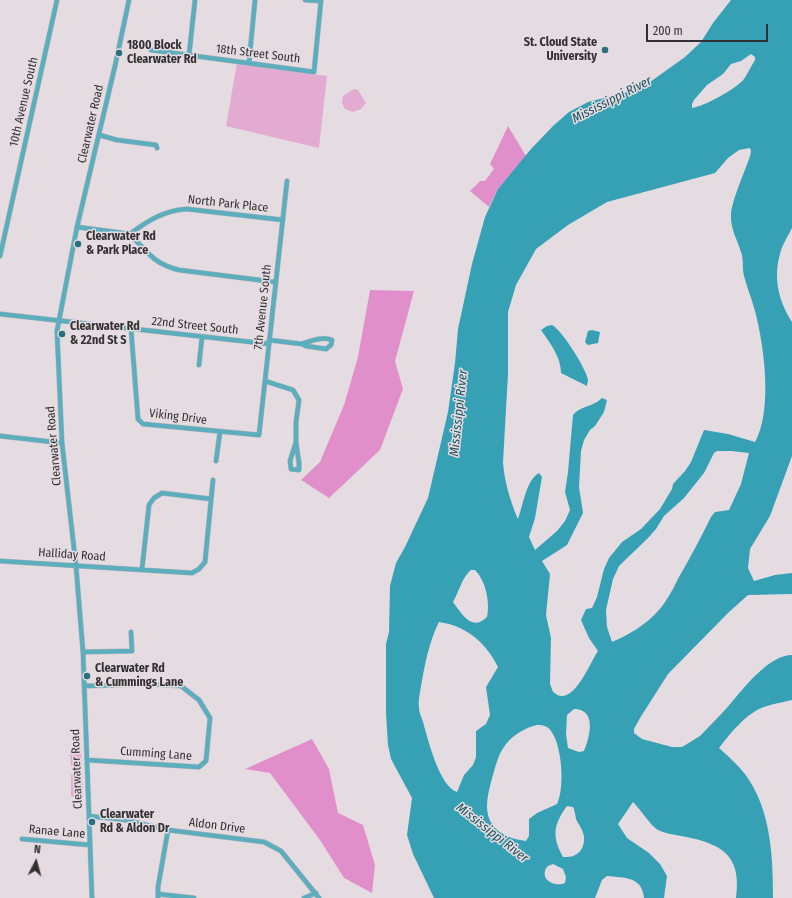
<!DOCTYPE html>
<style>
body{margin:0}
#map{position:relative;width:792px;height:898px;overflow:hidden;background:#e5dce2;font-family:"Fira Sans Condensed",sans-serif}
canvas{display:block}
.north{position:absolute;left:16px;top:842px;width:40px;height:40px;-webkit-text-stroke:3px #e5dce2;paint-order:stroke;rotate:6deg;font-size:11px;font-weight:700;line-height:16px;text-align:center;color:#333032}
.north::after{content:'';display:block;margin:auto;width:14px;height:18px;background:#333032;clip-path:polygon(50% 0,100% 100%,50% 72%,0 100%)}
.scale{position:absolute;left:646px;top:24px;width:122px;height:18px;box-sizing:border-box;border:2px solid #333032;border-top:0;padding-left:5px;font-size:12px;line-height:14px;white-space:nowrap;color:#333032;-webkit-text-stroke:3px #e5dce2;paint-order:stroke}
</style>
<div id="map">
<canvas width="792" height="898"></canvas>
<div class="north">N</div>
<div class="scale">200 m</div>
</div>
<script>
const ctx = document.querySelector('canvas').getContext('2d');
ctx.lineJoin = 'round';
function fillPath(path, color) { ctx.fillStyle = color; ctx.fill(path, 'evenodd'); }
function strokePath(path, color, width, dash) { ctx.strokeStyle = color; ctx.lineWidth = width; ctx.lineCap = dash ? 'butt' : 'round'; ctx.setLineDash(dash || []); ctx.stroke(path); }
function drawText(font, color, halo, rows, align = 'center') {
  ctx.font = font + ' "Fira Sans Condensed",sans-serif'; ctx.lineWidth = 3; ctx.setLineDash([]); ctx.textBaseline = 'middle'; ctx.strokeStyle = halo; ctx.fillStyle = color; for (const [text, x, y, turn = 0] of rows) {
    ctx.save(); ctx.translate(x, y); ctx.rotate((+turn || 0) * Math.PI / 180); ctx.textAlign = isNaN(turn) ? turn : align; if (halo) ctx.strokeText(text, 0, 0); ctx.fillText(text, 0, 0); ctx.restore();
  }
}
fillPath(new Path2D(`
 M237,63l90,13 -8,72 -93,-22z
 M354,89l4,1 8,13 -5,6 -8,3 -8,-3 -3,-6 1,-7z
 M73,750h8l1,16h-11l-1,-13z
 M74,772l8,1 1,24h-11l-1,-1v-21z`), '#e3aad2');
fillPath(new Path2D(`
 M508,126l18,30 -28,33 -9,18 -19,-16 10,-10h5l9,-12 -4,-5z
 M370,290l44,1 -19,70 8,28 -23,61 -51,48 -28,-18 19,-18 24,-57 14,-48z
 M312,739l17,30 9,44 25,12 12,40 -3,28 -28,-15 -24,-38 -50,-67 -25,-4z`), '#e18fca');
fillPath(new Path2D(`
 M731,0h61v228c-4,8 -10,17 -12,26 -7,24 -1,48 12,68v134l-22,60 -20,33 -2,19 6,13 21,-6 17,-2v21l-44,1 -20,18 -60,61 -28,44 -6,11v4l8,6 30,8h10l18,-11c12,-13 25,-25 36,-39 13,-15 35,-42 56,-42v45c-12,3 -28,5 -38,12 -14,9 -25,23 -35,36 9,8 19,17 26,26 26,35 28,82 28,124h-37c5,-38 -9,-52 -45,-60 -12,-3 -22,-3 -33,-8 -8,-5 -17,-20 -25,-28l-15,22 9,14 22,15 11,11 7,12 -3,22h-20c-2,-22 -20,-20 -37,-22l-5,4 -7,18h-161l-21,-44 -6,-19 5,-37 -21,-39 -3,-14 -2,-32v-69l3,-12 1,-46 6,-23 9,-16 23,-49 20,-86 7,-49 3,-34 14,-65 13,-47 13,-28 33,-40 22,-23 16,-14 19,-10 36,-9 26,-11 35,-25 16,-15 12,-19zM751,54l4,3v3c-4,6 -7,13 -11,19 -8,10 -39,27 -52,29v-4l2,-4 13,-15 16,-11 8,-10 10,-3zM750,148l1,3 -1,5c-5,15 -18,44 -19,58 -1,14 6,25 10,38 3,8 1,16 3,24 3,12 8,23 11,35 9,34 18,99 0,131l-27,-8 -24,-4 -13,32 -6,9 -12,13 -1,5 -12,20 -19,20 -19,13 -13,16 -5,11 -7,28 -5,11 -6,1 -5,11 8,18 9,13c-8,12 -21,46 -37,45 -3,0 -6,-3 -8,-4l-3,-8 1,-46 -5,-23 4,-41 -8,-13 25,-16 16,-32 -4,-26 2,-36 3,-11 6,-10 5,-4 9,-14 3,-12 -5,-2c-9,9 -22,8 -29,17l-5,57 -3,20 5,18 -5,11 -8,10 -22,19 -6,-13 6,-19 7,-41 -3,-4c-13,7 -16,33 -21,46l-1,-2c-7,-17 -13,-37 -14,-55l5,-88v-62l8,-27 20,-36 32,-24 39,-23 108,-29 13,-15 11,-8zM717,451h14l18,2 -8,31 -12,26 -14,2 -4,5c-10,20 -21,41 -32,60 -6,12 -12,24 -21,34 -12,14 -30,24 -46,31l-5,-15 -1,-17 7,-31 6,-13 29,-28 8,-9 8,-13 20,-18 20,-25 10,-20zM471,570h4c11,11 15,32 12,47 -15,15 -25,-3 -34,-15 6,-10 9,-25 18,-32zM439,622c28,4 47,21 59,45l-12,20 4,28 -4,9 -10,7v26l-3,8 -9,10 -7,17c-18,-6 -29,-53 -34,-70 -1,-4 -4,-9 -4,-14 -1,-7 1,-15 2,-22 4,-22 8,-44 18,-64zM574,709c23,0 16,28 10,42l-5,1 -11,-4 -2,-14 1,-19zM537,725c6,0 11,1 14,6 11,14 14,57 6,73l-20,9 -8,6v17l-3,5c-8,-1 -16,-3 -23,-7 -23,-13 -16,-38 -10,-59 3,-11 6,-22 13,-31 8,-10 19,-16 31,-19zM567,806l6,1c2,4 2,7 3,12 2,5 6,9 7,14 3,7 0,19 -8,22 -3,2 -8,2 -12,2 -11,-20 -10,-32 4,-51zM553,864l10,5 3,8 -1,6c-7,4 -23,-1 -20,-12 0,-2 2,-4 3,-5z
 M552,325c10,5 35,45 36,55 0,2 -1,4 -1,6l-26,-13c0,-16 -11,-30 -20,-43l6,-4z
 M592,330l8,2 -2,11 -10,2 -3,-3 3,-11z`), '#36a1b5');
const minor = new Path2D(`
 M305,0l16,1
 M151,50l163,22 7,-72
 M189,55l6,-55
 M249,63l6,-63
 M99,135l18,5 39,5 1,3
 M77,227l53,7
 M130,234c17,-13 35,-24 57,-25l96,11
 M130,234c17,18 24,30 49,36l96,12
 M0,256l57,-256
 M0,314l269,30
 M131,329l7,90 5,5 116,11 28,-254
 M269,340l33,4 4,2 20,3 5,-4 1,-5c-9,-4 -21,1 -30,4
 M199,365l3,-28
 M265,381l28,9 6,10 -3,22v20l-6,19 1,8 8,1v-7l-3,-21
 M0,436l62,7
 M216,461l4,-29
 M0,561l192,12 7,-4 6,-7 8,-82
 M142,569l7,-64 5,-7 8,-5 49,6
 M83,652l49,-1 -1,-19
 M84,686l66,-2 31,2 18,14 11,18 -4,43 -7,6 -112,-7
 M89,816l37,4 42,10 96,12 17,9 38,47
 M22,839l68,6
 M158,894l36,4
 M92,898l-9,-246 -7,-86 -14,-123 -5,-112 20,-104 38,-161 14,-66
 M158,898v-11l10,-57
 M304,898l12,-5`);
strokePath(minor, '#c1babf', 5.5);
strokePath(minor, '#5cadbd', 4.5);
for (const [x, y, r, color] of [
 [605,50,4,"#296f7d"],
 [119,53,4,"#296f7d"],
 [78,244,4,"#296f7d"],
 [62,334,4,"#296f7d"],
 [87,676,4,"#296f7d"],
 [92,822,4,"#296f7d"]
]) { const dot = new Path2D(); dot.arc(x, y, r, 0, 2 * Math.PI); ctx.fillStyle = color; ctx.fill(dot); strokePath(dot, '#e5dce2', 1.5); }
drawText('bold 12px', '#333032', '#e5dce2', [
 ["St. Cloud State",597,43,"right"],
 ["University",597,57,"right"],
 ["1800 Block",127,46],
 ["Clearwater Rd",127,60],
 ["Clearwater Rd",86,237],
 ["& Park Place",86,251],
 ["Clearwater Rd",70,327],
 ["& 22nd St S",70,341],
 ["Clearwater Rd",95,669],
 ["& Cummings Lane",95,683],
 ["Clearwater",100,815],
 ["Rd & Aldon Dr",100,829]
], 'left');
drawText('12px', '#333032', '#e5dce2', [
 ["18th Street South",258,54,7],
 ["10th Avenue South",24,102,-77],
 ["Clearwater Road",91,124,-77],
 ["North Park Place",228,204,6],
 ["7th Avenue South",263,307,-84],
 ["22nd Street South",195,326,6],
 ["Viking Drive",178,417,7],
 ["Clearwater Road",54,446,-95],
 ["Halliday Road",72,555,4],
 ["Cumming Lane",156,754,4],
 ["Clearwater Road",77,769,-92],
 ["Aldon Drive",217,826,7],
 ["Ranae Lane",57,832,5]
]);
drawText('italic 13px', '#17525d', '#e5dce2', [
 ["Mississippi River",612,100,-27],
 ["Mississippi River",459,413,-84],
 ["Mississippi River",492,833,38]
]);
</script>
